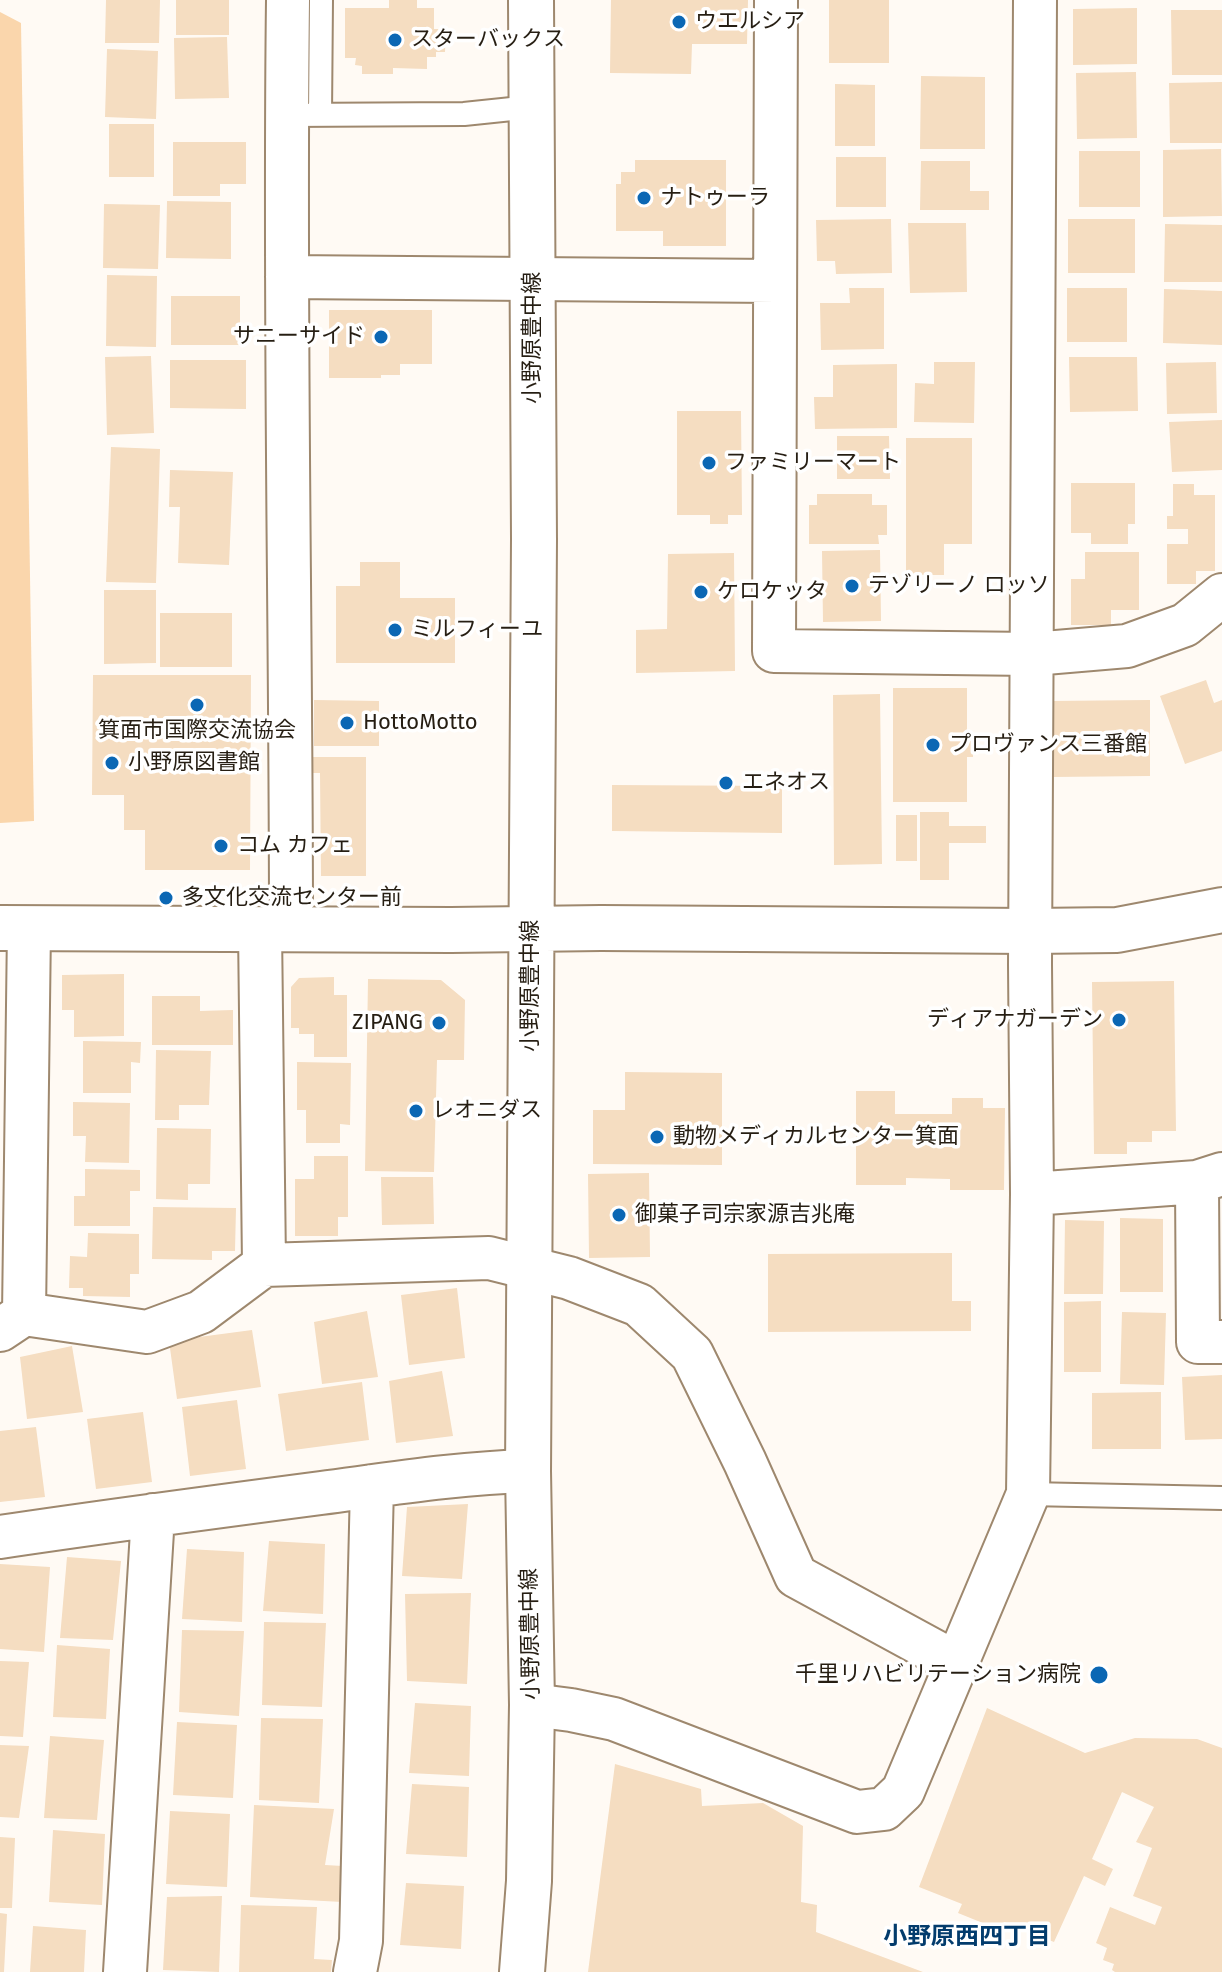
<!DOCTYPE html>
<meta charset="utf-8">
<style>
body{margin:0}
canvas{display:block;background:#fffaf4}
</style>
<canvas width="1222" height="1972"></canvas>
<script>
const ctx = document.querySelector('canvas').getContext('2d');
ctx.lineJoin = 'round';
function fillPath(path, color) { ctx.fillStyle = color; ctx.fill(path, 'evenodd'); }
function strokePath(path, color, width, dash) { ctx.strokeStyle = color; ctx.lineWidth = width; ctx.lineCap = dash ? 'butt' : 'round'; ctx.setLineDash(dash || []); ctx.stroke(path); }
function drawText(font, color, halo, rows, align = 'center') {
  ctx.font = font + ' "Fira Sans","Noto Sans JP",sans-serif'; ctx.lineWidth = 7; ctx.setLineDash([]); ctx.textBaseline = 'middle'; ctx.strokeStyle = halo; ctx.fillStyle = color; for (const [text, x, y, turn = 0] of rows) {
    ctx.save(); ctx.translate(x, y); ctx.rotate((+turn || 0) * Math.PI / 180); ctx.textAlign = isNaN(turn) ? turn : align; if (halo) ctx.strokeText(text, 0, 0); ctx.fillText(text, 0, 0); ctx.restore();
  }
}
fillPath(new Path2D(`
 M0,12l21,11 13,798 -34,2z`), '#fad6ac');
fillPath(new Path2D(`
 M106,0h54l-1,43h-54z
 M176,0h53v35h-53z
 M389,0h28v8h17v21h12l-1,23h-9v5h-9v12l-34,-1v6h-31v-8l-7,-1 1,-7h-11v-50h44z
 M611,0h137l-1,44h-55l-1,30 -81,-1z
 M829,0h60v63h-60z
 M1137,8v56l-64,1v-56z
 M1171,10h51v65h-50z
 M227,37l2,61 -54,1 -1,-61z
 M107,49l51,2 -2,68 -51,-2z
 M1136,72l1,66 -60,1 -1,-66z
 M921,76l64,1v72h-65z
 M1222,82v61h-52l-1,-60z
 M835,84l40,1v61h-40z
 M109,124h45v53h-45z
 M173,142h73v42h-26v12h-47z
 M1221,149l1,67 -59,1v-67z
 M1079,151h61v56h-61z
 M836,157h50v50h-50z
 M635,160h91v86h-63v-15h-47v-47h5v-12h14z
 M921,161h49v30h19v19h-69z
 M167,201l64,1v57l-65,-1z
 M104,204l56,1 -2,64 -55,-1z
 M891,219l1,54 -56,1 -1,-13h-18l-1,-41z
 M1068,219h67v54h-67z
 M908,223h58l1,69 -57,1z
 M1165,224l57,1v57h-58z
 M107,275l50,1 -1,71 -50,-1z
 M849,288h35v61l-63,1 -1,-47h30z
 M1067,288h60v54h-60z
 M1164,289l58,2v54l-59,-2z
 M171,296h69v49h-69z
 M329,310h103v54h-32v11h-19v3h-52z
 M151,356l3,77 -47,2 -2,-78z
 M1069,357h68l1,54 -68,1z
 M170,360h76v49l-76,-1z
 M934,362h41l-1,61 -60,-1 1,-39 19,1z
 M1216,362l1,51 -50,1 -1,-51z
 M897,364v64l-82,1 -1,-32h19v-32z
 M677,411h64l1,104h-14v9h-18v-9h-33z
 M1222,420v50l-50,2 -3,-50z
 M837,436h52l1,43h-53z
 M906,438h66v106h-28v31h-38z
 M111,447l49,2 -4,134 -50,-1z
 M170,470l63,2 -4,93 -51,-2 2,-56h-11z
 M1071,483h64v41h-7v20h-37v-11h-20z
 M1173,484h21v11h21v76h-19v13h-29v-40h21v-15h-21v-13h6z
 M817,494h55v11h15v30h-9l1,9h-70v-39h8z
 M880,550l1,71 -58,1 -1,-71z
 M1085,552h54v58h-28v15h-40v-46h14z
 M734,553l1,118 -99,2v-43l31,-1 1,-75z
 M360,562h40v36h55v65h-119v-77h24z
 M104,590h52v73l-52,1z
 M160,613h72v54h-72z
 M93,675h158l-1,195h-105v-40h-21v-35h-32z
 M1206,680l8,23 8,-3v51l-37,13 -25,-68z
 M893,688h74v45h6v24h-6v45h-74z
 M880,694l2,170 -48,1 -1,-170z
 M314,700l65,1v45h-65z
 M1150,700v76l-98,1v-76z
 M312,757h54v119h-45l-1,-103h-8z
 M612,785l170,1v47l-170,-2z
 M920,812h29v14h37v17h-37v37h-29z
 M896,815h21v46h-21z
 M124,974v62l-50,1v-27h-12v-35z
 M334,977v18h13v62h-33v-23h-15v-6h-8v-41l8,-9z
 M368,979l73,1 24,20 -1,60h-27l-3,112 -69,-1z
 M1174,981l2,150h-24v11h-25v12h-33l-2,-172z
 M152,996h48v15l33,-1v35h-81z
 M83,1041l58,1 -1,21 -9,-1v31h-48z
 M156,1050l55,1 -2,54h-30v15h-24z
 M297,1062l54,1 -1,62 -10,-1v19h-34v-33h-9z
 M625,1072l97,1v92l-129,-1v-54h32z
 M856,1091h39v23h57v-16h31v10h22l-1,82h-54v-11l-44,-1v7h-50z
 M73,1102l57,1 -1,60 -44,-1 1,-26h-13z
 M157,1128l54,1 -1,55h-22v16l-32,-1z
 M314,1156h34v61h-10v19h-43v-57h19z
 M85,1169l55,1v21h-10v35h-56v-30h11z
 M649,1173l1,84 -61,1 -1,-84z
 M381,1177h52l1,47 -52,1z
 M153,1207l83,1 -1,43h-23v9l-60,-1z
 M1120,1218l43,1v73h-43z
 M1065,1220l39,1 -1,73h-39z
 M88,1233l51,1v40h-9v23l-47,-1v-8h-14l1,-32 17,1z
 M952,1253v48h19v30l-203,1v-78z
 M457,1288l8,70 -56,7 -8,-70z
 M1101,1301v71h-37v-70z
 M367,1311l11,66 -56,7 -8,-62z
 M1122,1312l44,1 -2,72 -44,-1z
 M252,1330l9,57 -84,12 -8,-58z
 M72,1346l11,66 -56,7 -7,-62z
 M442,1371l11,65 -57,7 -7,-62z
 M1222,1375v64l-37,1 -3,-63z
 M362,1382l7,58 -83,11 -8,-57z
 M1161,1392v57h-69v-56z
 M237,1400l9,69 -56,7 -8,-69z
 M143,1412l9,70 -56,7 -9,-70z
 M36,1427l9,70 -45,5v-71z
 M468,1504l-6,75 -60,-3 5,-69z
 M269,1541l56,3 -2,70 -60,-3z
 M187,1549l57,3 -2,70 -60,-3z
 M67,1557l54,4 -8,79 -53,-2z
 M0,1564l50,3 -6,85 -44,-3z
 M471,1593l-4,91 -60,-3 -2,-87z
 M264,1622l62,1 -4,84 -60,-2z
 M182,1630l62,1 -5,85 -60,-4z
 M57,1645l53,4 -4,70 -53,-2z
 M0,1661l29,1 -6,75 -23,-1z
 M415,1703l56,3 -2,70 -60,-3z
 M987,1708l98,45 50,-15 62,1 25,9v224h-107l-3,-2 2,-6 -11,-4 4,-12 -11,-5 14,-36 45,18 7,-18 -29,-11 19,-48 -16,-6 18,-35 -32,-15 -30,67 21,10 -8,17 -21,-10 -30,66 -50,-20 -4,8 -42,-17 4,-9 -43,-17z
 M261,1718l62,1 -4,84 -60,-3z
 M177,1722l60,3 -4,73 -60,-3z
 M50,1736l54,4 -7,80 -53,-2z
 M0,1745l29,1 -10,72 -19,-1z
 M615,1764l86,25 1,17 61,-3 40,23 -2,76 16,3 -1,27 107,40h-335z
 M412,1784l57,3 -2,70 -61,-3z
 M254,1805l80,4 -9,56 18,1 -1,36 -92,-5z
 M170,1811l60,3 -3,73 -61,-3z
 M53,1830l52,4 -3,71 -53,-3z
 M0,1837l15,1 -3,70h-12z
 M406,1883l58,3 -3,63 -61,-4z
 M222,1896l-3,76 -56,-2 4,-73z
 M241,1905l76,2 -3,52 18,1 -1,12h-92z
 M0,1913l7,1 -3,58h-4z
 M33,1926l53,4 -2,42h-54z`), '#f5ddc1');
const service = new Path2D(`
 M287,115l177,-1 67,-7
 M320,115l1,-115
 M1028,1494l194,4`);
const minor = new Path2D(`
 M288,0c-4,310 3,619 3,929
 M776,0l-2,651 259,3 94,-8 58,-21 37,-30
 M287,277l488,4
 M260,929l4,336
 M1197,1182l1,160h24
 M1032,1194l165,-12 25,-8
 M24,1314l5,-386
 M0,1330l24,-16 123,18 54,-20 63,-47 225,-7 80,20 70,27 53,49 53,108 51,114 160,87
 M0,1537c107,-16 214,-30 321,-44 69,-9 138,-20 207,-22
 M532,1705l39,5 43,9 243,93 27,-3 19,-18 125,-297 4,-300 -2,-230 5,-964
 M125,1972l28,-457
 M355,1972l6,-31 11,-455`);
const tertiary = new Path2D(`
 M0,928l451,2 150,-2 430,3 86,-1 105,-20
 M522,1972l7,-91 3,-176 -4,-234 6,-932 -3,-539`);
strokePath(service, '#9e886e', 26);
strokePath(minor, '#9e886e', 46);
strokePath(tertiary, '#9e886e', 48);
strokePath(service, '#fff', 22);
strokePath(minor, '#fff', 42);
strokePath(tertiary, '#fff', 44);
for (const [x, y, r, color] of [
 [679,22,8,"#0b67b4"],
 [395,40,8,"#0b67b4"],
 [644,198,8,"#0b67b4"],
 [381,337,8,"#0b67b4"],
 [709,463,8,"#0b67b4"],
 [852,586,8,"#0b67b4"],
 [701,592,8,"#0b67b4"],
 [395,630,8,"#0b67b4"],
 [197,705,8,"#0b67b4"],
 [347,723,8,"#0b67b4"],
 [933,745,8,"#0b67b4"],
 [112,763,8,"#0b67b4"],
 [726,783,8,"#0b67b4"],
 [221,846,8,"#0b67b4"],
 [166,898,8,"#0b67b4"],
 [1119,1020,8,"#0b67b4"],
 [439,1023,8,"#0b67b4"],
 [416,1111,8,"#0b67b4"],
 [657,1137,8,"#0b67b4"],
 [619,1215,8,"#0b67b4"],
 [1099,1675,10,"#0b67b4"]
]) { const dot = new Path2D(); dot.arc(x, y, r, 0, 2 * Math.PI); ctx.fillStyle = color; ctx.fill(dot); strokePath(dot, '#fff', 3); }
drawText('22px', '#261e13', '#fff', [
 ["ウエルシア",695,22],
 ["スターバックス",411,40],
 ["ナトゥーラ",660,198],
 ["サニーサイド",365,337,"right"],
 ["ファミリーマート",725,463],
 ["テゾリーノ ロッソ",868,586],
 ["ケロケッタ",717,592],
 ["ミルフィーユ",411,630],
 ["HottoMotto",363,723],
 ["箕面市国際交流協会",197,731,"center"],
 ["プロヴァンス三番館",949,745],
 ["小野原図書館",128,763],
 ["エネオス",742,783],
 ["コム カフェ",237,846],
 ["多文化交流センター前",182,898],
 ["ディアナガーデン",1103,1020,"right"],
 ["ZIPANG",423,1023,"right"],
 ["レオニダス",432,1111],
 ["動物メディカルセンター箕面",673,1137],
 ["御菓子司宗家源吉兆庵",635,1215],
 ["千里リハビリテーション病院",1081,1675,"right"]
], 'left');
drawText('22px', '#261e13', '#fff', [
 ["小野原豊中線",533,338,-90],
 ["小野原豊中線",531,986,-90],
 ["小野原豊中線",531,1634,-91]
]);
drawText('bold 24px', '#033c6d', '#fff', [
 ["小野原西四丁目",967,1937]
]);
</script>
